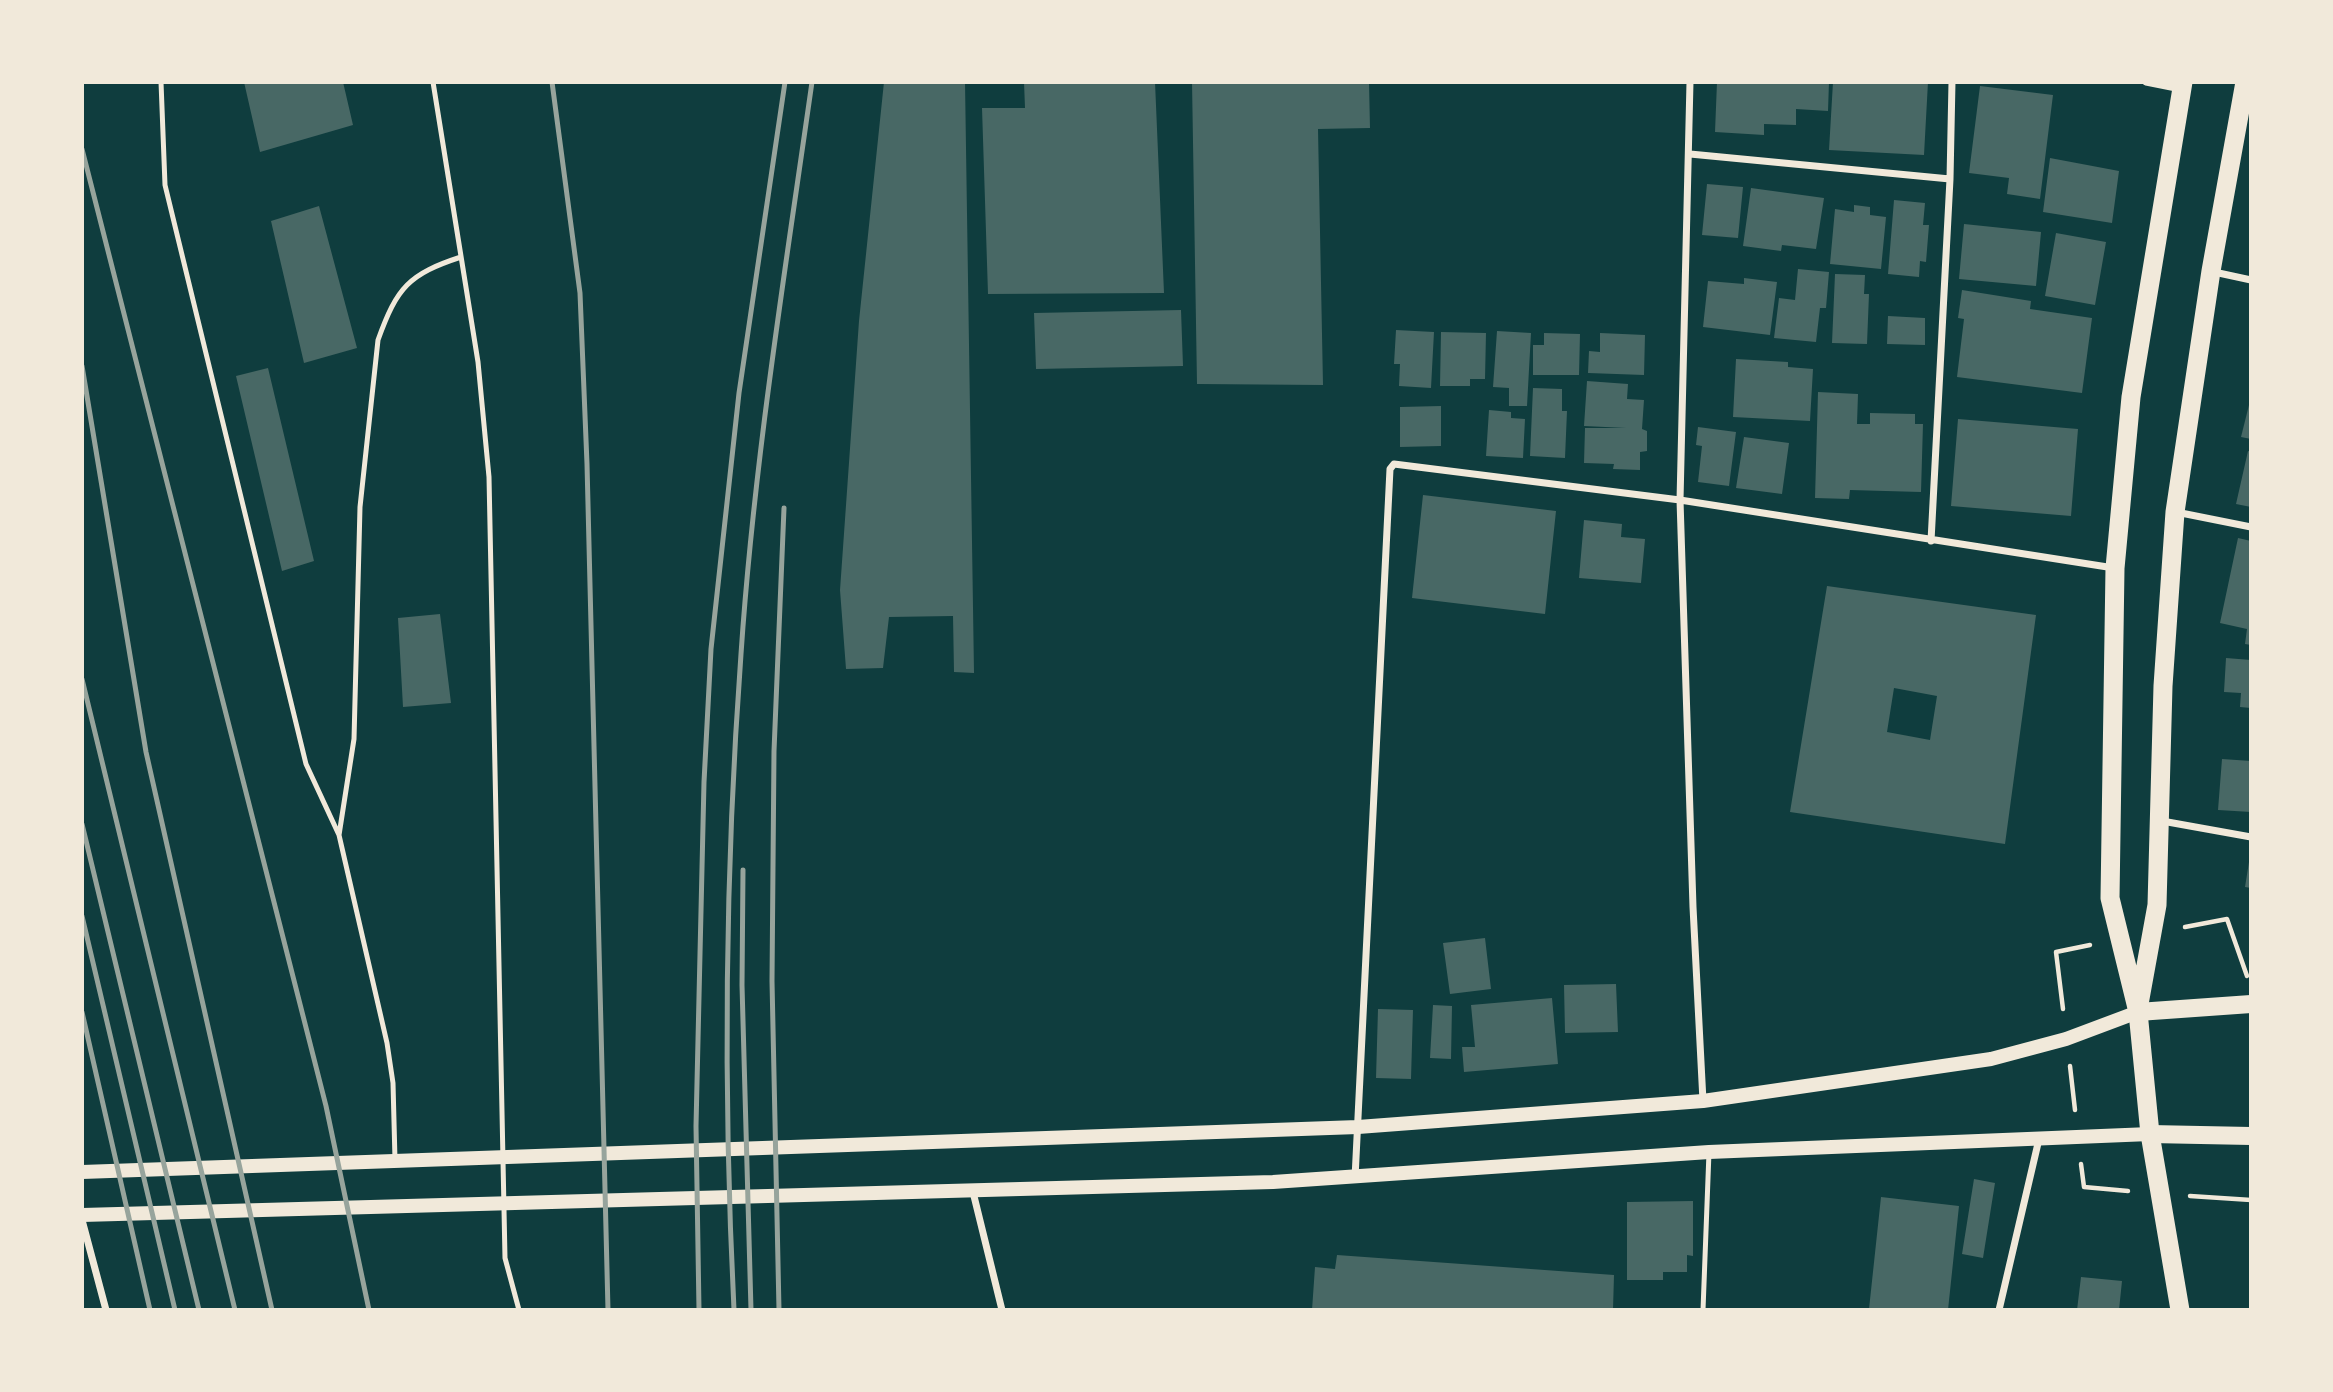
<!DOCTYPE html>
<style>
body{margin:0}
#map{position:relative;width:2333px;height:1392px;overflow:hidden;background:#0f3d3e;font-family:Manrope,sans-serif}
canvas{display:block}
.frame{position:absolute;inset:0;border:84px solid #f1e9da;pointer-events:none}
</style>
<div id="map">
<canvas width="2333" height="1392"></canvas>
<div class="frame"></div>
</div>
<script>
const ctx = document.querySelector('canvas').getContext('2d');
ctx.lineJoin = 'round';
function fillPath(path, color) { ctx.fillStyle = color; ctx.fill(path, 'evenodd'); }
function strokePath(path, color, width, dash) { ctx.strokeStyle = color; ctx.lineWidth = width; ctx.lineCap = dash ? 'butt' : 'round'; ctx.setLineDash(dash || []); ctx.stroke(path); }
fillPath(new Path2D(`
 M244,82h99l10,43 -93,27z
 M884,82h81l9,591 -20,-1 -1,-56 -64,1 -6,51 -37,1 -6,-79 19,-269z
 M1024,82h131l9,211 -176,1 -6,-186h43z
 M1192,82h177l1,46 -52,1 5,256 -126,-1z
 M1717,82h112l-1,29 -32,-2v16l-32,-1v11l-49,-3z
 M1833,82h95l-4,73 -95,-5z
 M1980,86l73,9 -13,104 -33,-5 2,-16 -40,-5z
 M2050,158l69,13 -7,52 -69,-11z
 M1707,184l36,3 -5,51 -36,-3z
 M1751,188l73,10 -8,51 -34,-4 -1,6 -38,-5z
 M1894,200l31,3 -2,22h6l-3,37 -6,-1 -1,16 -31,-3z
 M1854,205l16,2v8l16,2 -5,52 -51,-5 5,-55 19,3z
 M319,206l38,142 -53,15 -33,-142z
 M1964,224l77,8 -5,54 -77,-7z
 M2056,233l50,9 -11,63 -50,-9z
 M1798,269l31,3 -3,36h-6l-4,34 -42,-4 5,-40 16,2z
 M1835,274l30,1 -1,19h5l-2,50 -35,-1z
 M1744,278l33,4 -7,53 -67,-8 5,-46 36,3z
 M1962,290l69,11 -1,8 62,9 -10,75 -125,-16 7,-58 -6,-1z
 M1181,310l2,56 -147,3 -2,-56z
 M1888,316l37,2v27l-38,-1z
 M1396,330l38,2 -3,56 -32,-2 1,-22h-6z
 M1497,331l34,2 -4,73h-18v-18l-16,-1z
 M1441,332l45,1 -1,46h-15v7h-30z
 M1544,333l36,1 -1,41h-46v-30h11z
 M1600,333l45,2 -1,40 -56,-2 1,-22 11,1z
 M1736,359l52,3v5l25,2 -3,52 -77,-4z
 M268,368l46,193 -32,10 -46,-195z
 M1587,381l41,3 -1,15 17,1 -2,29 5,2v20l-7,1v18l-27,-1 1,-5 -30,-1 1,-35h41l-42,-2z
 M1533,388l29,1v22h5l-2,47 -35,-2z
 M1818,392l40,2 -1,30h13v-11l45,1v10h8l-2,68 -71,-2 -1,9 -34,-1z
 M2250,401h1v38l-10,-2z
 M1441,406v40l-41,1v-40z
 M1489,410l22,2v6l14,1 -2,39 -37,-2z
 M1958,419l120,10 -7,87 -120,-10z
 M1698,427l38,5 -7,54 -31,-4 4,-36 -6,-1z
 M1744,437l45,6 -7,51 -46,-6z
 M2248,451l3,1v55l-15,-3z
 M1423,495l133,16 -11,103 -133,-16z
 M1584,520l38,4 -1,13 24,2 -4,44 -62,-5z
 M2238,538l13,3v104l-6,-1 2,-15 -27,-6z
 M1827,586l209,29 -31,229 -215,-32zM1894,688l43,8 -7,44 -43,-8z
 M440,614l11,89 -48,4 -5,-89z
 M2226,658l25,2v48l-11,-1 1,-14 -17,-1z
 M2222,759l29,2v51l-33,-2z
 M2249,862h2v26l-6,-1z
 M1485,938l6,51 -41,5 -7,-51z
 M1616,984l2,48 -53,1 -1,-48z
 M1552,998l6,66 -94,8 -2,-25h13l-4,-42z
 M1433,1005l19,1 -1,53 -21,-1z
 M1378,1009l35,1 -2,69 -35,-1z
 M1974,1179l21,4 -12,75 -21,-4z
 M1881,1197l78,9 -11,104 -79,-1z
 M1693,1201v55l-6,-1v17h-24v8h-36v-78z
 M1337,1255l277,20 -1,35h-301l3,-43 20,2z
 M2081,1277l41,4 -3,29h-42z`), '#486865');
strokePath(new Path2D(`
 M2185,927l42,-8 20,57
 M2063,1009l-7,-57 34,-7
 M2070,1066l5,44
 M2081,1164l3,23 44,4
 M2190,1196l61,4`), '#f1e9da', 4.5);
strokePath(new Path2D(`
 M161,82l4,103 141,579 33,71
 M433,82l45,280 11,115 16,781 14,52
 M395,1160l-2,-77 -6,-40 -48,-208 15,-96 6,-232 18,-167c19,-53 31,-66 83,-83
 M1703,1310l6,-158`), '#f1e9da', 5);
strokePath(new Path2D(`
 M1690,82l-10,418 13,407 10,194
 M2146,82l35,7
 M1690,154l260,25
 M2214,272l37,8
 M2176,512l75,15
 M1931,541l19,-362 2,-97
 M2162,821l89,16
 M1355,1178l35,-709 4,-5 286,36 434,68
 M972,1188l30,122
 M82,1220l24,90
 M1999,1310l40,-171`), '#f1e9da', 7);
strokePath(new Path2D(`
 M82,1172l1276,-45 345,-26 288,-42 75,-20 72,-27
 M82,1215l1191,-33 436,-30 441,-18`), '#f1e9da', 14);
strokePath(new Path2D(`
 M2138,1012l113,-8
 M2150,1134l101,2`), '#f1e9da', 18);
strokePath(new Path2D(`
 M2139,1004l18,-99 6,-219 12,-174 36,-241 34,-189
 M2180,1310l-30,-176 -12,-122 -28,-114 5,-330 16,-171 52,-315`), '#f1e9da', 19);
strokePath(new Path2D(`
 M552,82l28,211 7,171 21,846
 M82,149l244,957 43,204
 M82,366l64,386 126,558
 M82,679l153,631
 M82,824l117,486
 M743,870l-1,115 9,325
 M82,916l93,394
 M82,1012l68,298
 M699,1310l-3,-184 8,-344 7,-133 28,-256 46,-311
 M734,1310c-11,-218 -9,-438 7,-656 13,-192 44,-382 71,-572
 M779,1310l-7,-329 2,-230 10,-243`), '#97a49c', 5);
</script>
